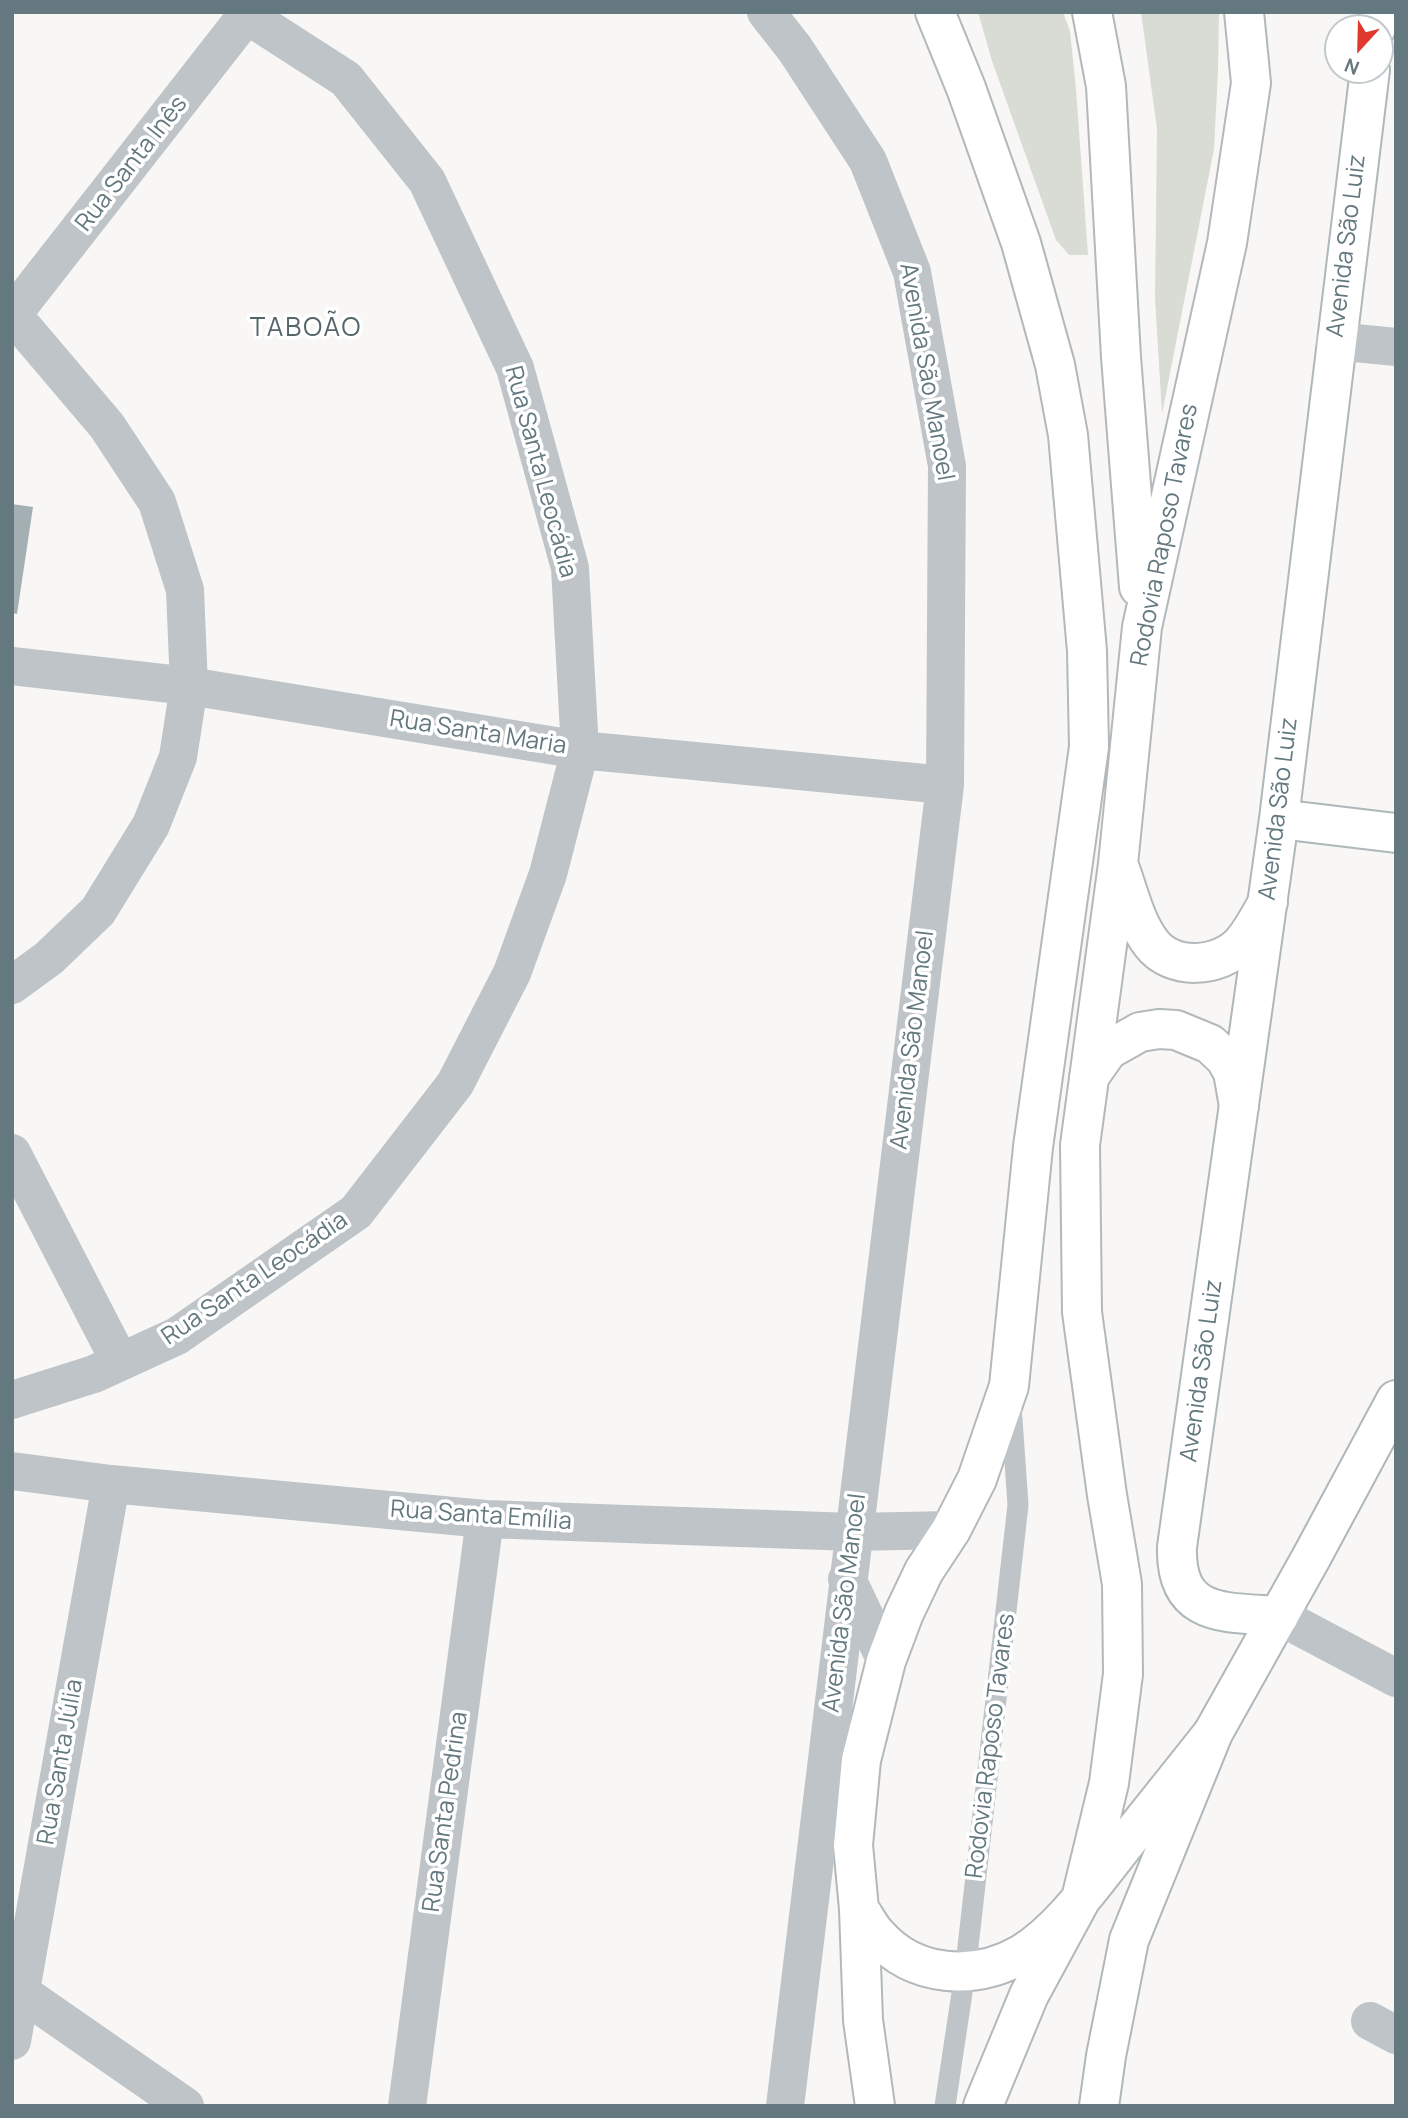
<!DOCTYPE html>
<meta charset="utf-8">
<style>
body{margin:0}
#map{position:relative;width:1408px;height:2118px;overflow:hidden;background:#f8f7f5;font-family:Manrope,sans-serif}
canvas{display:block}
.frame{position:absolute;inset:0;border:14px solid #63787f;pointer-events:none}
.north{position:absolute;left:1324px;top:14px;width:70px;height:70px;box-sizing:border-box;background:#fff;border:2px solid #c1c9cc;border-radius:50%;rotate:202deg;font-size:19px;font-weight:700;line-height:28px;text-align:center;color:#63787f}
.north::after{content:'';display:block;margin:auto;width:24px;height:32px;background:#e0382d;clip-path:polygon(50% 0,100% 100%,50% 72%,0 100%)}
</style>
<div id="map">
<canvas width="1408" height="2118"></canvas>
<div class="frame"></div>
<div class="north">N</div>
</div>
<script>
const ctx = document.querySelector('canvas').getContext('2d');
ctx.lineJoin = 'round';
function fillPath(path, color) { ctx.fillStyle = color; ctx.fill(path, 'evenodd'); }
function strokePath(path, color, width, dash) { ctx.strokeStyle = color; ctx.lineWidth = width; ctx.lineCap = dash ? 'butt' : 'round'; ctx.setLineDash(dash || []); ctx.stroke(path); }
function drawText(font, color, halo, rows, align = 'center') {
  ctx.font = font + ' Manrope,sans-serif'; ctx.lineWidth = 7; ctx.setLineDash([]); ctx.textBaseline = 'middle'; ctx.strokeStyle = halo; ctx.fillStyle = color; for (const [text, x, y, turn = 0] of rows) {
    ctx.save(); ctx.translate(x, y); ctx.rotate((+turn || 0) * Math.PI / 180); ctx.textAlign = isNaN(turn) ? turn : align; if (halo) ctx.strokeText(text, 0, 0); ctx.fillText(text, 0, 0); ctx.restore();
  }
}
fillPath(new Path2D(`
 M978,12h85l7,19 6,58 12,166h-19l-13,-15 -64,-179z
 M1141,12h78l-1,59 -4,78 -52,265 -7,-116 2,-169z`), '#d8dcd4');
fillPath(new Path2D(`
 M12,504l21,3 -16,107 -5,-1z`), '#a3afb2');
const secondary = new Path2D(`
 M1376,28l2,-16
 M1279,819l117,14
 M1279,1616c-54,-4 -104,2 -102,-69l102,-728 91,-749
 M1099,2106l7,-50 23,-116 84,-207 98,-175 85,-158`);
const primary = new Path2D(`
 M1092,12l14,74 15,271 18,230
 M1120,869c9,24 15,53 31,74 21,28 69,25 91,0 10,-11 18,-27 26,-41
 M1089,1077l19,-27 32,-18 19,-3 17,1 34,14 15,14 8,14 6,34
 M859,1909c6,8 11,19 18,26 37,43 98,46 145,19 41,-25 75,-76 105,-113 29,-36 57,-72 86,-108
 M875,2106l-12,-86 -4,-111 -6,-64 8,-85 25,-99 18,-48 20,-42 27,-41 26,-51 32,-93 24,-239 56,-400 -2,-96 -19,-216 -13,-70 -34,-122 -55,-155 -31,-76
 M983,2106l46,-111 52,-96 28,-116 14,-109 -1,-90 -15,-89 -25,-183 -2,-167 38,-281 24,-237 85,-384 24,-160 -7,-71`);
strokePath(secondary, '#aeb7ba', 42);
strokePath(primary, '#b2b8bb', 42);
strokePath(new Path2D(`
 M945,2106l20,-133 53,-468 -7,-100`), '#bec4c7', 21);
strokePath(new Path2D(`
 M766,12l29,37 73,112 44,111 35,194 -2,319 -160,1321
 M12,314l95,112 50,76 28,88 4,96 -11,71 -27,68 -53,86 -49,47 -37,27
 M13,314l236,-302
 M1335,341l61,6
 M12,666l177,20 391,64 365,35
 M12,1153l108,209
 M12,1400l82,-26 83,-38 179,-124 99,-128 57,-111 36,-99 32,-124 -10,-182 -55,-200 -88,-187 -81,-102 -104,-67
 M12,1471l99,13 374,35 368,13 98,-2
 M847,1579l39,82
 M1279,1616l117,62
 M12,1986l173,120
 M1370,2021l26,14
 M12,2041l99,-557
 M407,2106l78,-587`), '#bec4c7', 38);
strokePath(secondary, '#fff', 38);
strokePath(primary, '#fff', 38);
drawText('24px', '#63787f', '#fff', [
 ["Rua Santa Inês",132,164,-52],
 ["Avenida São Luiz",1347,246,-83],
 ["Avenida São Manoel",926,372,80],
 ["Rua Santa Leocádia",540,472,75],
 ["Rodovia Raposo Tavares",1165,535,-79],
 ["Rua Santa Maria",478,733,9],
 ["Avenida São Luiz",1279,809,-83],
 ["Avenida São Manoel",913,1040,-83],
 ["Rua Santa Leocádia",255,1279,-34],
 ["Avenida São Luiz",1202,1371,-82],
 ["Rua Santa Emília",481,1516,4],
 ["Avenida São Manoel",845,1603,-83],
 ["Rodovia Raposo Tavares",991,1746,-83],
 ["Rua Santa Júlia",61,1762,-80],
 ["Rua Santa Pedrina",446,1812,-82]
]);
ctx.letterSpacing = '2px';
drawText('26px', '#55656a', '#fff', [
 ["TABOÃO",306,329]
]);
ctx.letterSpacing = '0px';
</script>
